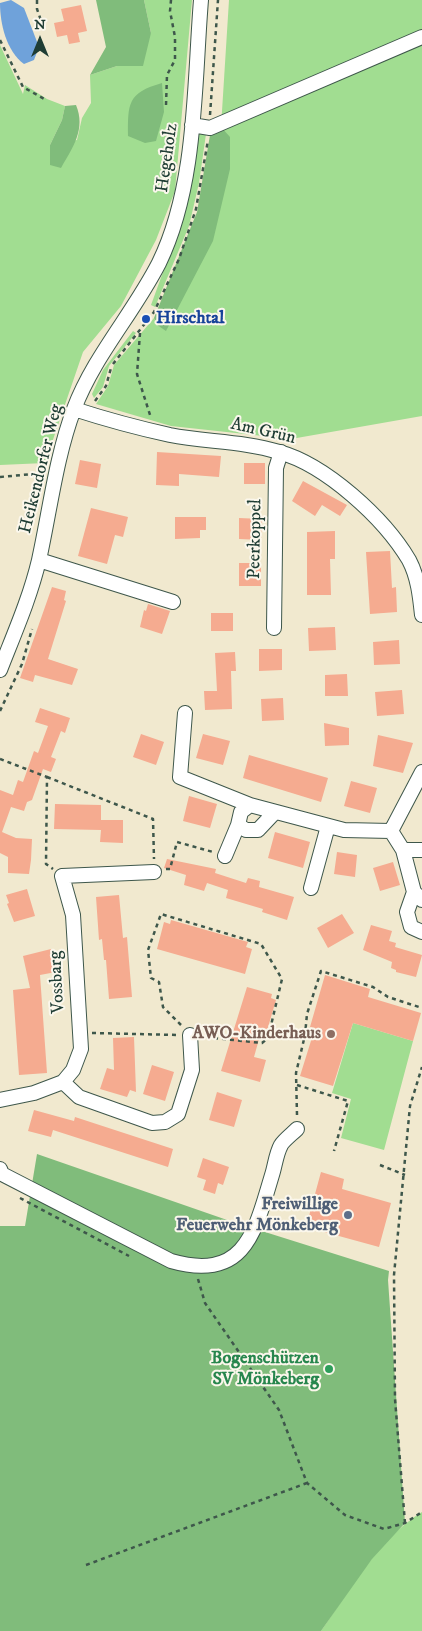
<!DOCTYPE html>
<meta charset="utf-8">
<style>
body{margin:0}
#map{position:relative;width:422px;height:1631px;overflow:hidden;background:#f1e9cf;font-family:"IM FELL DW Pica",serif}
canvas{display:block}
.north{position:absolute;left:15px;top:15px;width:50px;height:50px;-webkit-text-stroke:4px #fbf7ec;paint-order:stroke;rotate:0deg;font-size:14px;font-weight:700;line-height:20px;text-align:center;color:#1f3d34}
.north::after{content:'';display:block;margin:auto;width:18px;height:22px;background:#1f3d34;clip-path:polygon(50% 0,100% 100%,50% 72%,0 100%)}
</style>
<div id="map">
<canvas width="422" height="1631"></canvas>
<div class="north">N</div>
</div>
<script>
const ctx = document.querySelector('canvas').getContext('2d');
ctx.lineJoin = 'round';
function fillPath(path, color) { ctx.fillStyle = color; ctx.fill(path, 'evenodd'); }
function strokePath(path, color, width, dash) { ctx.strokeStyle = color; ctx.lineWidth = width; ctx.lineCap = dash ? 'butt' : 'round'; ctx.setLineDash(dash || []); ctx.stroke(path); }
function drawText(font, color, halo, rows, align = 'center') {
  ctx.font = font + ' "IM FELL DW Pica",serif'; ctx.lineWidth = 4; ctx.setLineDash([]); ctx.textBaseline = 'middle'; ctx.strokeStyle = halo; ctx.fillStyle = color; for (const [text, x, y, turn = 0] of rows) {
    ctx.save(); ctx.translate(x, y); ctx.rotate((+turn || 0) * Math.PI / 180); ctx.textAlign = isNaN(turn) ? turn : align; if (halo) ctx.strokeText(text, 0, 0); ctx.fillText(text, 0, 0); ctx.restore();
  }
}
fillPath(new Path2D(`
 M144,0h48l-17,191 -19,49 -35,66 -38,46 -38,111 -45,2v-420l23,49 2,-9 22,14 18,7 -3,14 -12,25 27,-5 5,-22 9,-15 -1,-28 27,-9 34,-33z
 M229,0h193v416l-131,23 -120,-13 -75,-22 12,-18 6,-21 40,-47 3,7 9,5 55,-203z
 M198,133l8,1 -7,49 -10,43 -34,81 -4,-2 34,-93z
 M133,331l3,2 -27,33 -6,21 -9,11 -2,-4 11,-24z
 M353,1023l60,18 -29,109 -43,-12 10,-39 -19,-6z
 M422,1512v119h-101c29,-41 57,-92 101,-119z`), '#a1dd91');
fillPath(new Path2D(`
 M96,0h48l7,33 -8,33h-26l-27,9 16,-28z
 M162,83l2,29 -8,29 -11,2 -17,-7c0,-32 -1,-43 34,-53z
 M76,105c10,24 -3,42 -15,63l-11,-3v-20l12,-25 3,-14z
 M221,127l9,10v32l-17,72 -47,90 -9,-6 -3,-7 43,-106 13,-77z
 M37,1154l193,67 159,50 -1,9 17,243 -33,36 -51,72h-321v-405h25z`), '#80bc7b');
fillPath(new Path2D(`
 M11,0l13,8 15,39 -5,13 -10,4c-18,-13 -24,-41 -24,-61z`), '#6fa2da');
fillPath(new Path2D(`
 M81,5l6,26 -9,2 2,9 -11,2 -2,-9 -10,2 -3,-14 10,-2 -3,-12z
 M157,452l64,4 -2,21 -40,-3v12l-23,-1z
 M80,460l21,4 -4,24 -22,-4z
 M244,463h21v21h-21z
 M303,481l44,24 -7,11 -18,-11 -7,11 -23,-15z
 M91,508l37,9 -5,20 -8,-2 -8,29 -29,-8z
 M175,517h31v13h-6v8l-25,1z
 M239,518l23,1 -1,21 -22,-1z
 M335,531v28h-5l1,36h-24v-63z
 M390,551l2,37 4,-1 1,25 -27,2 -4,-62z
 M239,563h22v23h-22z
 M52,587l14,4 -2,9 2,1 -18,58 30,10 -6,16 -37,-10 -2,7 -13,-4z
 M148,604l22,7 -8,23 -22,-7 4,-17 2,1z
 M211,613h22v18h-22z
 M335,627l1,23 -27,1 -1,-23z
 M399,640l1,24 -26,1 -1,-23z
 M259,649h23v21l-23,1z
 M235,652l1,19h-5l1,38 -27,1 -1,-19h13l-2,-38z
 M347,674l1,22h-23v-21z
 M402,690l2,24 -27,2 -2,-24z
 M283,698l1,22 -22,1 -1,-22z
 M40,708l30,10 -5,15 -4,-2 -10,26 5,2 -5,13 -8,-3 -11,31 -5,2 -3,9 -13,-4 -9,25 14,6 16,1 -1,21 -2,14 -21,-1v-16l-8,-4v-63l13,5 5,-15 5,2 11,-31 4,2 10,-27 -13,-4z
 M324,723l25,5v17l-24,1z
 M141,734l23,8 -8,23 -23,-8z
 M203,734l27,7 -7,24 -27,-7z
 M378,735l35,8 -10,30 -30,-7z
 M249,755l79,23 -7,24 -78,-24z
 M351,781l26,7 -7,25 -26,-7z
 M189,796l28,8 -7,24 -27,-7z
 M55,804l46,1v15h22v23l-23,-1 1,-12 -47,-1z
 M275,832l35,10 -7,26 -35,-10z
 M337,852l20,3 -2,22 -21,-3z
 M167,859l49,10 -1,4 31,10 2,-5 12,3 -1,6 35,10 -7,23 -25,-8 1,-3 -37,-11 2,-8 -21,-7 -3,8 -20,-6 2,-10 -22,-7z
 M393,862l7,23 -20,6 -7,-23z
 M27,889l8,27 -21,6 -7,-18 2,-1 -3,-8z
 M119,895l4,43 4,-1 5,60 -23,2 -3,-39h-2l-2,-21 -3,1 -3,-43z
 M342,914l12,19 -26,15 -11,-20z
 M171,920l77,22 -2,5 6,2 -7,25 -88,-25 7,-27 6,2z
 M371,925l21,6 -3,10 7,2 -1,4 27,8 -6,22 -20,-5v-2l-5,-2 1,-6 -29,-12z
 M51,949l5,23 -16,3 7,98 -28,2 -6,-85 17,-2 -7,-32z
 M325,975l45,14 -2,8 53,16 -8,28 -60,-18 -20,63 -33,-10 15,-48 -5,-1z
 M247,987l25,7 -1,4 5,2 -10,34 -5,-2 -7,25 12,3 -6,22 -39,-11z
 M134,1037l2,55 -6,-2 -3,7 -27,-8 7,-21 7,2 -1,-32z
 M152,1065l22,7 -9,29 -22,-7z
 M217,1092l25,8 -8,27 -25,-7z
 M34,1110l40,11 1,-4 98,32 -5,18 -115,-37 -2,7 -23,-6z
 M203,1158l26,9 -6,18 -5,-2 -3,11 -12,-4 3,-10 -9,-3z
 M321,1172l23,7 -2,10 49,14 -12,44 -73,-20z`), '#f5ab90');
const minor = new Path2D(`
 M192,125l18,3 212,-91
 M74,409c31,10 64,19 96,26 36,7 73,6 109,17 47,13 105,66 130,108 9,17 11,36 13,55
 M39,560l134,42
 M274,628l2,-160 5,-16
 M0,670c14,-36 30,-72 39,-110 11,-50 17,-103 35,-151 20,-53 59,-95 85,-146 38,-78 35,-178 42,-263
 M185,713l-5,64 70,28
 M275,812l-17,18h-12l-8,-5 3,-13 9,-7 94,25 47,1 31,-59
 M391,831l12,19 11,42 8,8
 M403,850h19
 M225,856l13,-31
 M311,888l17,-62
 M414,892l-7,20 4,15 11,5
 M63,1082l16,15 73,26 13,-1 13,-8 14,-44 -2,-35
 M0,1100l34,-7 29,-11 10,-12 8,-21 -8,-134 -11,-39 92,-4
 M0,1169l2,5 169,87c74,21 84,-29 101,-86 3,-9 4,-21 9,-30 3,-5 11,-11 16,-16`);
strokePath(minor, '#3e574b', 16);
strokePath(new Path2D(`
 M37,0v9l7,20
 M0,40l23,47 23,13
 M166,105l1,-30 8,-15v-23l-5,-26 1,-11
 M210,115l8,-115
 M140,333l-3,41 14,44
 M113,364l41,-52 25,-53 17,-50 12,-69
 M95,401l11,-15 5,-18
 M0,477l43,-4
 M0,711l22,-47 10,-35
 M0,759l47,18 -1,87 7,5
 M47,777l106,42 1,40
 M166,869h4l7,-27 36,10
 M181,1025l-18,-18 -4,-25 -8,-4 -3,-28 13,-36 100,30 21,35 -14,59 -6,5 -58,-6
 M92,1033l87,2
 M297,1085l51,16 -14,50
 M297,1115l-1,-42 9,-38 2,-21 14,-43 52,16 15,10 34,11
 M380,1165l25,10
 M20,1198l109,58
 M198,1279l7,24 74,107 28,73 38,32 39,14 21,-6 17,-11
 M405,1523l-10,-124 -1,-124 16,-169 12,-39
 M86,1565l221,-82`), '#3e574b', 2.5, [4, 4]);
strokePath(minor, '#fff', 14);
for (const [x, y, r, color] of [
 [146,319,5,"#1a4fb4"],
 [331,1034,5,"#8d6e63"],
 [348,1215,5,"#5c6f8a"],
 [329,1369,5,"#2e9e5b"]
]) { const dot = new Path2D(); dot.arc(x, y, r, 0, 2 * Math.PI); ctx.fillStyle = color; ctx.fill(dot); strokePath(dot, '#fbf7ec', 2); }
drawText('18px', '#1f3d34', '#fbf7ec', [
 ["Hegeholz",168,158,-82],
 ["Am Grün",263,432,13],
 ["Heikendorfer Weg",42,469,-76],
 ["Peerkoppel",256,539,-89],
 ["Vossbarg",58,982,-93]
]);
drawText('bold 18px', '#164399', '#fbf7ec', [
 ["Hirschtal",156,319]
], 'left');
drawText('bold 18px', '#785e54', '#fbf7ec', [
 ["AWO-Kinderhaus",321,1034]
], 'right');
drawText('bold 18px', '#4e5e75', '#fbf7ec', [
 ["Freiwillige",338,1205],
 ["Feuerwehr Mönkeberg",338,1226]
], 'right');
drawText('bold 18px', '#27864d', '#fbf7ec', [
 ["Bogenschützen",319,1359],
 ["SV Mönkeberg",319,1380]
], 'right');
</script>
